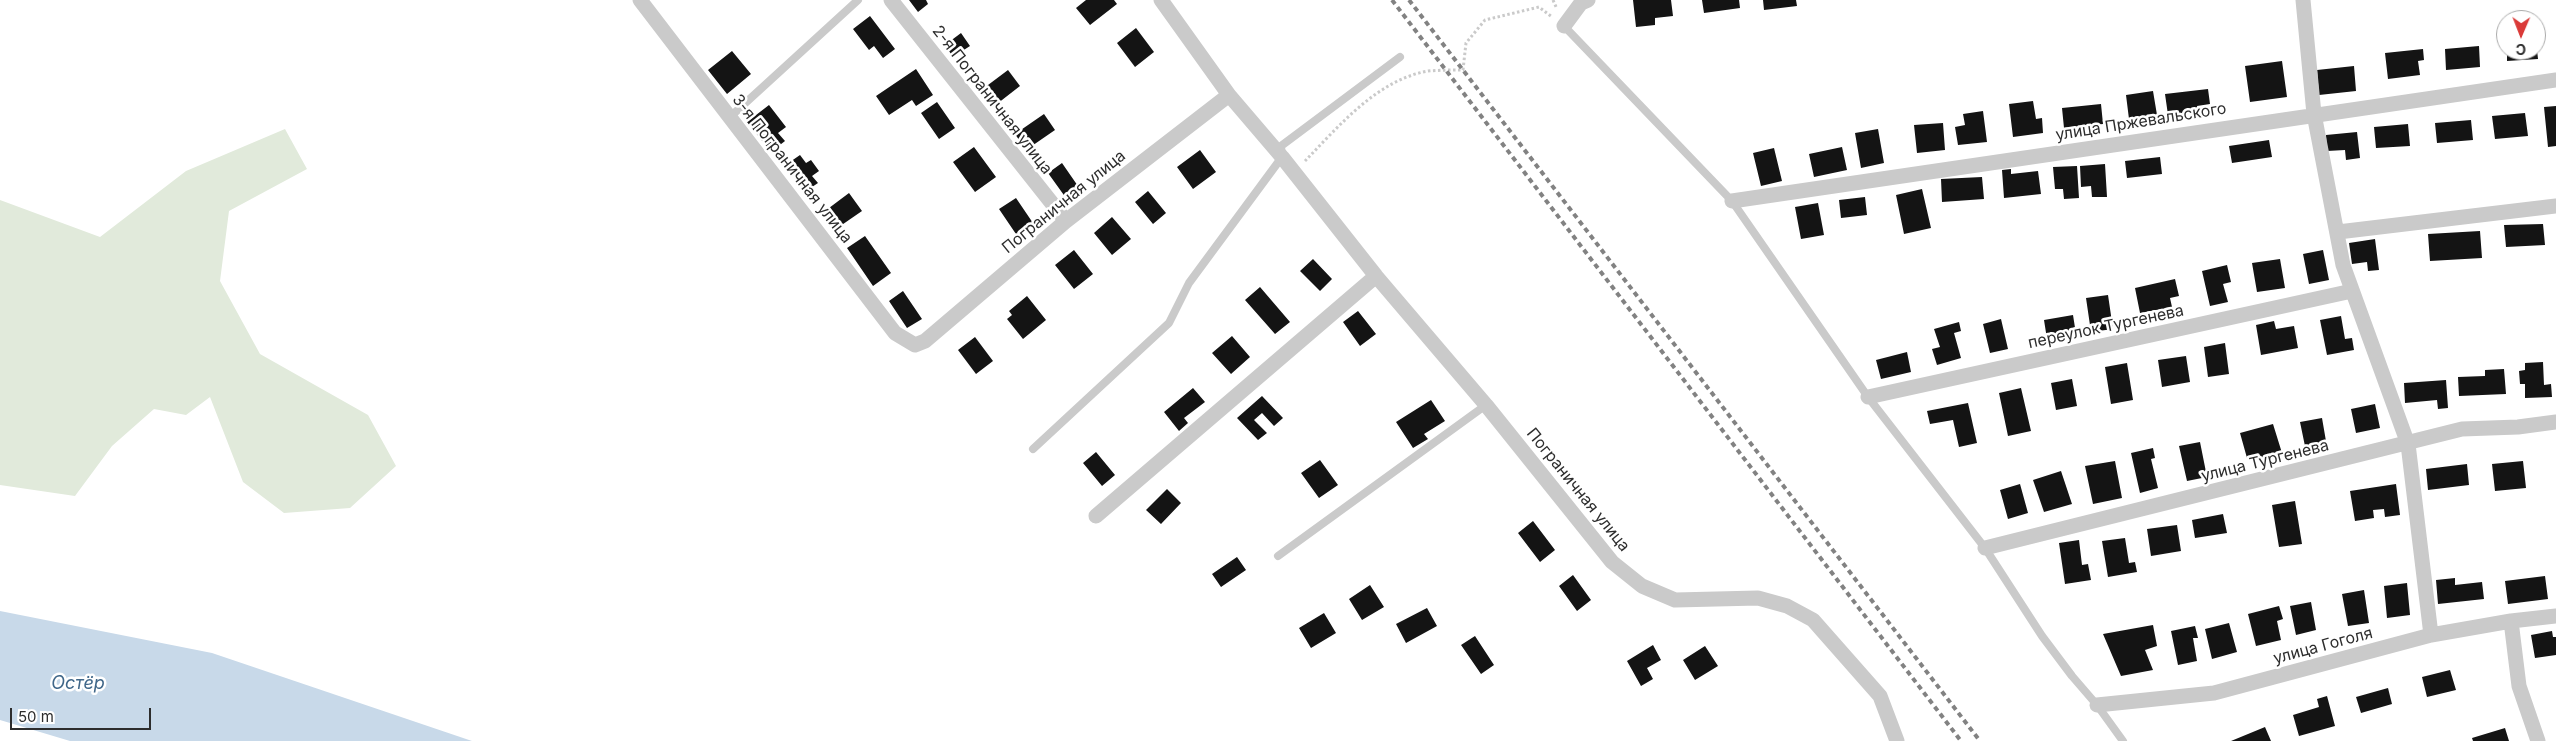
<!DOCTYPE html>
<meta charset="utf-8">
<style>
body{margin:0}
#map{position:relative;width:2556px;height:741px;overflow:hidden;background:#fff;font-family:Inter,sans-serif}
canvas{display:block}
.north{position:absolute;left:2496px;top:10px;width:50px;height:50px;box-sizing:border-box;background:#fff;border:1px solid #ababab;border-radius:50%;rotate:181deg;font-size:14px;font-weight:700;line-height:20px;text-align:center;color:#2d2d2d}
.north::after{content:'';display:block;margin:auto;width:18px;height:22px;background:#da3a38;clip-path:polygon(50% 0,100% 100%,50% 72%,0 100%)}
.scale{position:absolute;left:10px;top:708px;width:141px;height:22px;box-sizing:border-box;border:2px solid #2d2d2d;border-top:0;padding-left:6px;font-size:15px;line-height:18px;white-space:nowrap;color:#2d2d2d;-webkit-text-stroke:4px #fff;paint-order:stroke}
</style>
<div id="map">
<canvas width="2556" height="741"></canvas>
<div class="north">С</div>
<div class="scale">50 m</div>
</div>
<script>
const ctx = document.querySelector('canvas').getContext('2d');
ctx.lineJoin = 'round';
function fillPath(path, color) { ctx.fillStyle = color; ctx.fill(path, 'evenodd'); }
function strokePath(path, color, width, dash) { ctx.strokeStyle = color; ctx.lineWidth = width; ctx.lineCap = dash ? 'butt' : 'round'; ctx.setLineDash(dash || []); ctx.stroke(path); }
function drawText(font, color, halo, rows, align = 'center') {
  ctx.font = font + ' Inter,sans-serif'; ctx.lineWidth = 5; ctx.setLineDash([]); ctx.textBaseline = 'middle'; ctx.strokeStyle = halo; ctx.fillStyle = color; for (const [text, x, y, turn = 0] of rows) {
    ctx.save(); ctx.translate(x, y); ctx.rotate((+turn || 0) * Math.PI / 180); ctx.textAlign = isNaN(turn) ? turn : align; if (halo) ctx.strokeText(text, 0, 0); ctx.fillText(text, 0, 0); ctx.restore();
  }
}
fillPath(new Path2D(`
 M285,129l22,40 -78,42 -9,70 40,73 108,61 28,51 -46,42 -66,5 -41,-31 -33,-85 -24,18 -32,-6 -42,37 -37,50 -75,-11v-285l100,37 86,-66z`), '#e1eadb');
fillPath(new Path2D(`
 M0,611l212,42 260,88h-402l-70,-21z`), '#c8d9e9');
fillPath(new Path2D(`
 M909,0h17l2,4 -10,8z
 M1086,0h28l3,4 -27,21 -14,-17z
 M1633,0h38l2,16 -18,2v7l-19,2z
 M1702,0h37l1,8 -36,5z
 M1763,0h33l1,6 -33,4z
 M870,16l25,33 -12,9 -9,-12 -5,4 -16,-21z
 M1136,28l18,24 -19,15 -18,-24z
 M961,33l9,13 -17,11 -8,-12z
 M2479,46l1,21 -34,3 -1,-21z
 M2423,49l1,11 -6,1 2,14 -32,4 -3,-26z
 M2507,50h30l1,9 -31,2z
 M732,51l19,23 -24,20 -19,-24z
 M2282,61l5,36 -37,5 -5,-36z
 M2354,66l2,25 -37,4 -2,-25z
 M916,69l17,26 -17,11 -4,-6 -23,15 -13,-19z
 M1008,70l12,16 -27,21 -13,-16z
 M2208,89l2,15 -13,2 1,6 -30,3 -3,-21z
 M2153,91l4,24 -28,4 -3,-24z
 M2033,101l3,18 6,-1 1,15 -30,4 -4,-33z
 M937,102l18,26 -16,11 -18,-26z
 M2101,104l2,20 -39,4 -2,-20z
 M769,105l17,22 -8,6 7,8 -14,11 -24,-30z
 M2556,106v40l-8,1 -4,-40z
 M1983,111l4,31 -29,3 -3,-18 10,-2 -2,-11z
 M2525,113l3,23 -33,3 -3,-23z
 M1044,114l11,16 -29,20 -11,-16z
 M2471,120l2,20 -36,3 -2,-20z
 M1943,123l2,27 -28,3 -3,-28z
 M2408,124l2,22 -34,2 -2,-21z
 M1878,129l6,34 -23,5 -6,-35z
 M2357,132l3,26 -14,2 -1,-10 -18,1 -1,-16z
 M2269,140l3,17 -40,6 -3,-17z
 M974,147l22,30 -21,15 -22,-30z
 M1842,147l5,23 -33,7 -5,-23z
 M1774,148l8,33 -21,5 -8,-33z
 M1200,150l16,22 -23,17 -16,-22z
 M800,155l6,8 5,-3 8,11 -7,5 6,7 -12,8 -19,-27z
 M2160,157l2,17 -35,4 -2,-17z
 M1062,163l18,26 -14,9 -18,-25z
 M2105,164l2,33h-15l-1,-11 -10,1 -1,-21z
 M2077,166l2,32 -15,1 -1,-10h-8l-2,-22z
 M2011,169v5l27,-3 3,23 -37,4 -2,-28z
 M1982,177l2,22 -42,3 -1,-23z
 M1922,189l9,39 -27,6 -8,-39z
 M1148,191l18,22 -13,11 -18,-22z
 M849,193l13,18 -29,20 -12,-17z
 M1865,197l2,18 -26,3 -2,-18z
 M1016,198l19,28 -17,11 -19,-28z
 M1818,203l6,32 -23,4 -6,-32z
 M1112,217l19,22 -19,16 -18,-22z
 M2543,224l2,21 -39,2 -2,-22z
 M2480,231l2,27 -52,3 -2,-27z
 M865,236l26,37 -18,13 -26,-38z
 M2375,239l4,31 -11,1 -1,-9 -15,2 -3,-21z
 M1074,250l19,24 -19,15 -19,-24z
 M2323,250l6,30 -20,4 -6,-30z
 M1313,259l19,20 -12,12 -20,-20z
 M2280,259l5,29 -28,4 -5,-29z
 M2227,265l4,17 -8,2 5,18 -18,4 -8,-35z
 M2175,279l4,17 -9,2 2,9 -32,6 -5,-25z
 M1260,287l30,35 -15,12 -30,-34z
 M903,291l19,28 -15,9 -18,-27z
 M2108,295l5,34 -22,3 -5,-34z
 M1027,296l19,24 -23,19 -16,-20 5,-4 -3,-4z
 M1358,311l18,23 -16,12 -17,-24z
 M2073,315l3,19 -29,5 -3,-19z
 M2341,316l4,23 7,-1 2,12 -27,5 -7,-35z
 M2001,319l7,30 -18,4 -7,-29z
 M2274,321l2,8 18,-3 4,22 -37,7 -5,-30z
 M1959,322l2,9 -7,2 7,25 -24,7 -5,-16 8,-2 -6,-18z
 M1232,336l18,21 -19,17 -19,-21z
 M975,337l18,24 -17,13 -18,-24z
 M2225,343l4,31 -21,3 -4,-30z
 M1907,352l4,20 -30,7 -5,-19z
 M2186,356l4,26 -28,5 -4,-27z
 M2543,362l1,23 7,-1 1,13 -27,1v-14h-5l-1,-13 6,-1v-7z
 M2127,363l6,37 -22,4 -6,-37z
 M2504,369l2,25 -47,2 -1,-19 27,-1v-6z
 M2072,379l5,27 -21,4 -5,-27z
 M2446,380l2,28 -10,1 -1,-9 -32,3 -1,-20z
 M1193,388l12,14 -21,16 4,5 -9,8 -15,-19z
 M2021,388l10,43 -23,5 -9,-43z
 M1262,396l21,22 -9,8 -12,-13 -8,7 13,13 -9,7 -21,-22z
 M1431,400l14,21 -21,13 4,5 -15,9 -17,-26z
 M1968,403l9,40 -18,4 -6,-27 -23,4 -3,-13z
 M2375,404l5,24 -24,5 -5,-24z
 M2322,418l5,29 -21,4 -6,-29z
 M2273,424l9,29 -23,7 -1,-5 -11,3 -7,-25z
 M2200,442l7,35 -20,4 -8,-35z
 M2153,448l2,10 -4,1 7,29 -18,5 -9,-40z
 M1096,452l19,23 -13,11 -19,-23z
 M1320,460l18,25 -19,13 -18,-25z
 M2115,461l7,37 -29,6 -8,-38z
 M2523,461l3,27 -31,3 -3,-27z
 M2467,464l2,21 -41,5 -2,-21z
 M2061,471l11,33 -28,8 -11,-32z
 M2020,484l8,29 -20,6 -8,-29z
 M2396,484l4,31 -15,2 -1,-8 -11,1 1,8 -19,3 -5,-30z
 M1167,489l14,14 -20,21 -15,-14z
 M2295,501l7,43 -23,3 -7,-42z
 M2223,514l4,19 -32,5 -3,-18z
 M1533,521l22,29 -15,12 -22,-29z
 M2177,525l4,26 -30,5 -4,-27z
 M2125,538l4,25 6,-1 2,10 -29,5 -6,-36z
 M2079,540l3,25 6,-1 3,16 -26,4 -6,-41z
 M1237,557l9,13 -25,17 -9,-13z
 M1573,575l18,25 -14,11 -18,-25z
 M2545,576l3,23 -40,5 -3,-23z
 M2455,578v7l27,-3 2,17 -46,5 -2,-24z
 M2407,583l3,32 -23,3 -3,-32z
 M1370,585l14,22 -22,13 -13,-21z
 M2364,590l5,33 -21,3 -6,-32z
 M2311,602l5,28 -20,5 -6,-29z
 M2279,606l4,13 -6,2 4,19 -25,6 -8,-32z
 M1427,608l10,18 -31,17 -10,-19z
 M1324,613l12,20 -25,15 -12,-20z
 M2229,623l8,29 -25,7 -7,-30z
 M2153,625l4,21 -12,4 8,20 -32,6 -18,-42z
 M2195,626l3,12h-5l4,23 -19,4 -7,-34z
 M2552,631l1,6h3v18l-21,3 -4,-23z
 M1475,636l19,29 -13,9 -20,-29z
 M1653,645l8,15 -14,8 6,11 -12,7 -14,-25z
 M1705,646l13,20 -23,14 -12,-20z
 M2450,670l6,20 -29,7 -5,-20z
 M2388,688l4,16 -31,9 -5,-16z
 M2327,696l8,30 -36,10 -6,-21 26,-8 -2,-8z
 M2265,727l6,14h-40z
 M2505,728l4,13h-36l-1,-3z`), '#141414');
strokePath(new Path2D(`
 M1553,0l4,9
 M1305,161c34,-35 72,-81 123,-90 12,-1 24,-1 35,-1l3,-27 19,-23 54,-13 13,10`), '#cacaca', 3, [2.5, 2.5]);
strokePath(new Path2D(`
 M1564,26l168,175 136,196 117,151 57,88 30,40 25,29 26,36
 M730,117l128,-117
 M1033,449l136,-126 20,-40 93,-126 -1,-11 119,-89
 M1278,556l208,-151`), '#cacaca', 8);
strokePath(new Path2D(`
 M640,0l255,333 20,12 10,-4 141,-120 163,-126
 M891,0l175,221
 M1161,0l68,95 53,62 94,119 110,129 126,157 30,24 33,14 83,-2 29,8 26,14 67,76 17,45
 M2303,0l11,114 29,151 65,179 23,191
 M1564,26l17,-23 7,-3
 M1732,201l824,-121
 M2338,232l218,-26
 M1868,397l484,-106
 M1096,516l280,-240
 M1985,548l477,-119 56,-2 38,-5
 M2511,621l8,65 19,55
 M2097,705l117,-12 217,-58 80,-14 45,-5`), '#cacaca', 15);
strokePath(new Path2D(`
 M1392,0l569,741
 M1409,0l571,741`), '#828282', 4, [5, 4]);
drawText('16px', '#2d2d2d', '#fff', [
 ["2-я Пограничная улица",992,100,52],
 ["улица Пржевальского",2141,122,-9],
 ["3-я Пограничная улица",792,169,52],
 ["Пограничная улица",1064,202,-39],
 ["переулок Тургенева",2106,327,-12],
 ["улица Тургенева",2265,461,-14],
 ["Пограничная улица",1578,490,51],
 ["улица Гоголя",2323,646,-15]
]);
drawText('italic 18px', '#406789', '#fff', [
 ["Остёр",78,684]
]);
</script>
